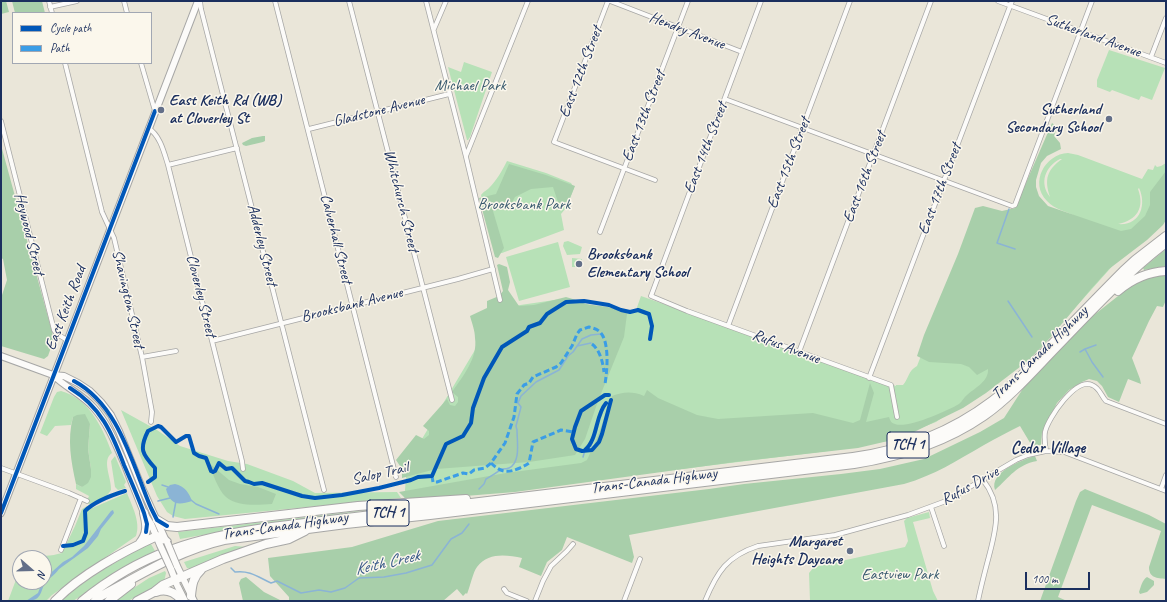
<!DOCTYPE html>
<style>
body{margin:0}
#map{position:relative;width:1167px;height:602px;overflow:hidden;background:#eae6d9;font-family:Caveat,sans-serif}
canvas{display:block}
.frame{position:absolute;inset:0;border:2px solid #1b2f5e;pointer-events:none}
.legend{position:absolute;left:12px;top:12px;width:140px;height:52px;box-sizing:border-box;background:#fbf7ec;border:1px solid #a1a7b3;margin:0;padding:5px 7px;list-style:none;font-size:12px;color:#1b2f5e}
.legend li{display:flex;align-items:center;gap:8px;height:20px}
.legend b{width:20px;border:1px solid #a1a7b3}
.north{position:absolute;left:12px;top:550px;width:40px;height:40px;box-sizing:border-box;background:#fbf7ec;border:1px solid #a1a7b3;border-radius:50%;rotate:110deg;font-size:11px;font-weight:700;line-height:16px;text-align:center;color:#1b2f5e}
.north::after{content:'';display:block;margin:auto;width:14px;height:18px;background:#636f89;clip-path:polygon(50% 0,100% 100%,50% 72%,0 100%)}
.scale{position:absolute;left:1025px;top:572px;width:65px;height:18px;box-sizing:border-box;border:2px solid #1b2f5e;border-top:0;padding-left:5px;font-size:12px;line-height:14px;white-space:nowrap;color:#1b2f5e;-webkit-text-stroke:3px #fbf7ec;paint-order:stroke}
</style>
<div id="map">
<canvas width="1167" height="602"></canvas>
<div class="frame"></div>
<ul class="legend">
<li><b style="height:5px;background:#0057b8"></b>Cycle path</li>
<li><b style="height:5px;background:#3b9de6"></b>Path</li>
</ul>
<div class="north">N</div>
<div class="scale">100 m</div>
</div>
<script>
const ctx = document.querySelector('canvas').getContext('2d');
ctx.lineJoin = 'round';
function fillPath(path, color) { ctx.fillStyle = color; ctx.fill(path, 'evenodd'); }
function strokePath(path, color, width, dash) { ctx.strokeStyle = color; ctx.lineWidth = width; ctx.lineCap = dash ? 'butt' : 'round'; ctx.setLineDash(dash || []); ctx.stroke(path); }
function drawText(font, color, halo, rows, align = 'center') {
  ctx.font = font + ' Caveat,sans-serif'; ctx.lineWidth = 3; ctx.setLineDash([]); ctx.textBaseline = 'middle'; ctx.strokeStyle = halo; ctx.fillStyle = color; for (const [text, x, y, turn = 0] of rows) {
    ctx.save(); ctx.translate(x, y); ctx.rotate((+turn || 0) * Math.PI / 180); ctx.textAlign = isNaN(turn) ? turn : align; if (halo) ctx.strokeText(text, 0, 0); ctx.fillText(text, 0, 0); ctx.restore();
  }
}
fillPath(new Path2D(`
 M1109,50l56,18 -13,32 -11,-4 -2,4 -27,-10 -2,2 -13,-5v-7z
 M464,62l28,10 -22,65 -2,3h-1l-19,-73 13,5z
 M1068,153l10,2 64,24 6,-10 5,1 2,-5 2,2 4,-1 5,-3v54l-50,45 -83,93 -97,67 -48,19 -60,10 -424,52 3,-39 93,-156 68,-10 28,9 39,6 6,-17 255,90v-1h7c6,-7 5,-14 14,-19l62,-158 36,7 62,2c-10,-6 -22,-7 -30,-16 -18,-18 -2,-47 21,-48zM1060,159h2c-15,11 -18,20 -12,38 -11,-14 -5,-30 10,-38zM1139,188c8,17 1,38 -21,36 19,-4 27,-16 20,-35z
 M507,161l39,12 25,10 3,5 -8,20 -5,6 3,16 -62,23h-5l-16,-58c3,-4 5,-4 8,-7 8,-8 13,-17 18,-27z
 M568,241l14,6 -2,7 -13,1 -4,-9 1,-4z
 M558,242l12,45 -51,14 -13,-44z
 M572,258l10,1 -1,8h-9z
 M61,391c29,8 42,38 51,62 -11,7 0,26 -1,37l-5,7 -16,7 -4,-1 3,-7 -13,-7v-5l6,3 9,-18 -3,-20 2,-25 -17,-7 -2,8 -16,1 -8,10 -7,-3 14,-36 3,-5z
 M121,410l36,20 23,16 48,15 19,3 46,17 22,12 82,-1 4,6 -216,21 -12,-3 -6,-4 -10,-16z
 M115,456l11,26 -2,3 2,3 -8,2 -3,-3 -4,-26z
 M127,493c5,13 14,29 9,43l-84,59 -6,6h-38l12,-32v13h24v-24h-20l2,-5c5,-2 7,1 13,2 8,2 15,0 23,-2l13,-27 7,-17 5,-3 3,3z
 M383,508l-147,21 -56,10 -2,-7z
 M929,512l1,6 -17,4 20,69 5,10h-128l-1,-28 5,-6 91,-20 3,-6 -4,-20 3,-3z
 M151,544l4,7 -35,19 -47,31h-12c17,-16 37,-28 57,-40 11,-7 21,-14 33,-17z
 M235,546l12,1 -57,22 -3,-1 -3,-6z
 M165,571l1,2 -2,9 -36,19h-14l35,-23z`), '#b7e1b7');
fillPath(new Path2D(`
 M1,1h5l3,11 -8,2z
 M12,1h30l3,12h-30z
 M1052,123l5,4 -3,9 6,7 1,6 -14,7 -6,7 -5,17v7l3,9 9,10 73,25 10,-2 14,-13 5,-11v-13l16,-21v49l-3,5 -16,15 -38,29 -18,20 -41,49 -21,22 -43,33 -23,15 -51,25 -24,8 -30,7 -123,14 -220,30 -50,4 -52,10 -14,-14 107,-19 75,-10 6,-3 10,-22 15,-42c11,-4 20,-5 32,0l3,-6 11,8 39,17 21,4 95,-6 40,10 7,-3 10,-37 4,10 -8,29 23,-5c1,3 2,6 6,7 12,5 52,-13 64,-20 3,-2 5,-7 8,-9 8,-7 22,-14 21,-26l-11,6 -8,-8 -8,-3 -32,-2 -12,-6 7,-21 34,-81 17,-46 8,-2 19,5 13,-3z
 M263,136h2v5l-2,1 -17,4 -3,-1 -1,-2 10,-5z
 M1,145l53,194 -6,17 -4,3 -43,-13v-48l6,-18 -4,-21 -2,-1z
 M509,164l37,11 29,11 -9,22 -8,-6 -5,-15 -22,2 -16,8 -5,9 -17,5 11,37 -6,10 -3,-1 -16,-59 17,-4z
 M1166,249v17l-22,4 -1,-2z
 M499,264l8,3 3,15 -2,8 11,16 15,-1 32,-8 10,3 9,4 23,3 18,5 1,2 -3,23 -26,64 -13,38 -10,16 -46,7 -93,7 -34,9v-9l-6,-9 20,-25 8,4 5,-4v-4l-6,-5 24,-27 3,6 5,1 3,-4v-5l-6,-5c11,-16 26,-34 23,-54 0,-7 -3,-15 -5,-22l17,-8v-7l12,-5 4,-5 -6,-26z
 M1166,274v26l-3,7 -6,-1 -8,15 -17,37 8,21 1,5 -13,-5 -9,23 -11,-5 -6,-11 -5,-5 -8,-2 -7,3 -13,8 -12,13 -15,30 -1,12 -9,1 -12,-20c-12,6 -24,12 -36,19 -28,16 -49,30 -80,39l-275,51 5,22 -2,6 -65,-26 -5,13 -15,12 -6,14 -22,-9 3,-9c-15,-3 -34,-6 -45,9 -4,5 -7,20 -10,27l-1,-1 -3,3 -6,-7 -14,12h-154v-4l-19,-21 -2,-18 84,-11 86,-26 271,-32 35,-5 97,-10 39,-5 44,-10 56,-27 24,-14 20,-31 65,-68 43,-34 12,-8z
 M85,414l5,10 -2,25 3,20v8l-3,6 -6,4 -6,-3c-5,-23 -9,-44 -3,-67l4,-2z
 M1035,456l2,5c-21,4 -27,16 -42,29 -6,-18 27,-30 40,-34z
 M209,463l20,17 11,4 18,3 18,7 -4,10c-15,1 -34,3 -46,-7 -8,-7 -14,-25 -17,-34z
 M1085,489l64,26 17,9v55c-9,-1 -17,-1 -17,-12l12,-36 -69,-26 -34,92 9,4h-27l36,-100 4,-9z
 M246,577l18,15 18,9h-39l-4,-18 2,-4z
 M1147,577l7,4v4l-7,7 -7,2 -1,-2c2,-5 3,-12 8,-15z`), '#a8cfaa');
fillPath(new Path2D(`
 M175,484c10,2 14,9 17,17 -15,5 -22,3 -26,-12l4,-4z
 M113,510l1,3 -13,16 -3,7 -10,12 -29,21c-4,6 -10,9 -14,14 -5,9 -3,18 -19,18l12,-8 4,-11h2v-3l19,-17 9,-5 12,-11 27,-35z`), '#8bb4d5');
strokePath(new Path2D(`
 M1009,209l-12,34 18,6
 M1008,301l24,36
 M577,346l14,-3
 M1085,349l7,13 11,15
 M1080,352l5,-3 11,-4
 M586,448l5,-2 3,-9
 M583,457l2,-7
 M162,485l6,2
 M479,489l5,-5 2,-5c6,-3 11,-7 16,-10 2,0 5,0 7,-1 12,-6 8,-26 8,-38l-1,-4 5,-19 -3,-4 3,-7 15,-14 23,-12 9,-14 5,-4 9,-13 9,-4 10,-1
 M191,500l5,4 23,10
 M158,501l12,-3
 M173,517l3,-16
 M231,568l4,4c15,-2 23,5 36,11l6,-2 24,12 18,-3 12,2 14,-4 14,-10 25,-1 22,-4 26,-8 19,-26 11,-6 7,-9`), '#8bb4d5', 1.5);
const street = new Path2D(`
 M49,1l3,12
 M124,1l3,12
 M200,1l1,8 123,481
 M275,1l121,476
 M349,1l103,399
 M426,1l40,156 34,143
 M608,1l-54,141 101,38
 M610,1l132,51
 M761,1l-110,295 36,15 204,74 6,32
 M998,1l168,62
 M50,7l27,-6
 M434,29l12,-28
 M1151,57l15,-39
 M65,63l37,149 12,26 28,119 10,55 -1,10
 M141,63l14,48
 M725,99l287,107 3,-1 77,-204
 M1,121l53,209 3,4 10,6
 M148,128c12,7 16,24 20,37l74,296 1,8
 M309,129l140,-35
 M466,156l62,-155
 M168,165l69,-17
 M600,232l88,-231
 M728,326l122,-325
 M212,341l246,-62 35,-10
 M799,352l132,-351
 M142,357l34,-6
 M869,378l143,-377
 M1046,451c-1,-6 -2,-13 -1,-19 3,-14 31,-55 47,-47 8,3 9,11 14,16l60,23
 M1,468l68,25 18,8
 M1161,489l5,-14
 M931,507l13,39
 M61,550l20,-52
 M504,589l3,4 20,8
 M535,601l8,-20 8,-15 16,-15 6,-7
 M624,601l16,-42
 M705,601c12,-29 22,-45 53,-55l77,-11 73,-20 38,-14 70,-41 12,-5 18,-4 18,1 102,39
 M978,601c3,-15 7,-30 11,-45 7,-27 14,-51 -6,-76`);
const secondary = new Path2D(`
 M1,356l52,19 11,1 14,7 12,8 11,11 10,13 8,16 23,57 24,53
 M53,375c13,13 29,19 41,33 15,17 22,37 31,57 6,16 13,32 19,48l7,11 9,21
 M1,513l197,-512
 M177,566l17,35
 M171,569l6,16 8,16`);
const highway = new Path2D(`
 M1118,291c14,-12 30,-19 48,-20
 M157,520l10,6 10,1 181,-21 108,-7
 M140,543c8,-10 7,-18 4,-30
 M156,592c11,-4 19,0 26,9
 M191,596c1,-11 2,-19 10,-26
 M55,601c25,-26 69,-50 102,-65l5,2 5,4
 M82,601c59,-48 115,-64 190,-74l581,-70c51,-7 98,-25 139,-56 20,-15 37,-33 55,-52 25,-26 50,-52 76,-78l12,-11 31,-24
 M95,601l6,-5c39,-21 79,-46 123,-56l122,-16 84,-9 424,-51c46,-7 91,-21 130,-48 24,-17 44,-39 64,-60 38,-39 75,-80 118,-113
 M109,601l22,-17
 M137,601l17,-9 9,-7 60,-26 43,-15 23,-5 16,-8`);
strokePath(street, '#a7a7a6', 5.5);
strokePath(secondary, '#a7a7a6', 8);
strokePath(highway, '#a7a7a6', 10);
strokePath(street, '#fcfbf9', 4);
strokePath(secondary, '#fcfbf9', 6);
strokePath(highway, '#fcfbf9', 8);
const secondaryBridge = new Path2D(`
 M167,542l10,24
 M160,545l11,24`);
strokePath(secondaryBridge, '#a7a7a6', 8, []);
strokePath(secondaryBridge, '#fcfbf9', 6);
strokePath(new Path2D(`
 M592,344c8,6 11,19 12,28
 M491,463c10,10 17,10 29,5 4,-2 6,-3 9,-5l4,-21 28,-12 13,2
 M432,476l1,6h4l26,-9 6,1 5,-4 11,-2 6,-5 14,-20 9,-26 3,-23 7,-9 5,-2 4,-6 23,-10 5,-4 11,-17 5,-12 3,-4 9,-3c4,1 8,2 11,5 10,10 7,40 5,52`), '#3b9de6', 3, [6, 3]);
strokePath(new Path2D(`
 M74,381c45,24 58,83 77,127l6,12 10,6
 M70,388c31,19 42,45 54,77 7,16 14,32 20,48l3,11 -1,8
 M609,395h-4l-24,16 -6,16 -3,12 4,10 6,2 10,-1 7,-8 3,-8 9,-34
 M585,450c13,-11 10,-34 21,-47
 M148,482l7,-5v-9c-13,-14 -16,-19 -7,-37l10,-5 3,1 15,15 10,-6h3l5,17 5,3 7,2 5,13 2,1 2,-1 4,-8 7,6 6,-1 13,13 4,1 5,2 8,-1 40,13 13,2 27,-3 37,-7 32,-8 7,-3 14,-1 14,-32 17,-8 8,-13 2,-15 11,-30 18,-31 25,-16 2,-4 11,-4 7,-9 19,-12 18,-1 25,4 12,5 9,2 8,-2 11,4 3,12 -2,13
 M1,513l154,-402
 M63,546l10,-1 10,-4 3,-8 -1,-22c10,-10 27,-16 40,-20`), '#0057b8', 4);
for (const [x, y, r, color] of [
 [161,110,4,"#636f89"],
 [1109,119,4,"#636f89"],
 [579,264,4,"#636f89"],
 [850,551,4,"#636f89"]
]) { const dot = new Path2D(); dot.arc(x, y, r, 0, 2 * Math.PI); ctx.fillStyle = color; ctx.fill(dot); strokePath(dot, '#fbf7ec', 1.5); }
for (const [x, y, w] of [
 [908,445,42],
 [388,513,42]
]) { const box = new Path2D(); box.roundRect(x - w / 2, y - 13, w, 26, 3); ctx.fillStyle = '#fbf7ec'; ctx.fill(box); strokePath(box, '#1b2f5e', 1); }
drawText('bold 15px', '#1b2f5e', null, [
 ["TCH 1",908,445],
 ["TCH 1",388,513]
]);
drawText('16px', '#1b2f5e', '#fbf7ec', [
 ["Hendry Avenue",687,31,21],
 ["Sutherland Avenue",1093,36,20],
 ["East 12th Street",581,72,-69],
 ["Gladstone Avenue",379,111,-14],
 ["East 13th Street",644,116,-69],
 ["East 14th Street",706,148,-69],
 ["East 15th Street",789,163,-69],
 ["East 16th Street",865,177,-69],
 ["East 17th Street",940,189,-69],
 ["Whitchurch Street",401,201,76],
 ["Heywood Street",29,234,76],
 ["Calverhall Street",336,239,76],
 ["Adderley Street",262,245,76],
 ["Cloverley Street",201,296,76],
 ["Shavington Street",128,299,77],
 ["Brooksbank Avenue",352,305,-14],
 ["East Keith Road",66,308,-69],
 ["Rufus Avenue",786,347,21],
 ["Trans-Canada Highway",1040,353,-44],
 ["Salop Trail",380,474,-13],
 ["Trans-Canada Highway",654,481,-7],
 ["Rufus Drive",970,486,-29],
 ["Trans-Canada Highway",285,526,-8]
]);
drawText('16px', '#385a6e', '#fbf7ec', [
 ["Michael Park",470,86],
 ["Brooksbank Park",524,205],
 ["Eastview Park",900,575]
]);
drawText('bold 16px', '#1b2f5e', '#fbf7ec', [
 ["East Keith Rd (WB)",169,101],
 ["at Cloverley St",169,119],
 ["Sutherland",1101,110,"right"],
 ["Secondary School",1101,128,"right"],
 ["Brooksbank",587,255],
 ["Elementary School",587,273],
 ["Margaret",842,542,"right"],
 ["Heights Daycare",842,560,"right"]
], 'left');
drawText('bold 17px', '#1b2f5e', '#fbf7ec', [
 ["Cedar Village",1048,449]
]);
drawText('italic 17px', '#345687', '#fbf7ec', [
 ["Keith Creek",387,563,-13]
]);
</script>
